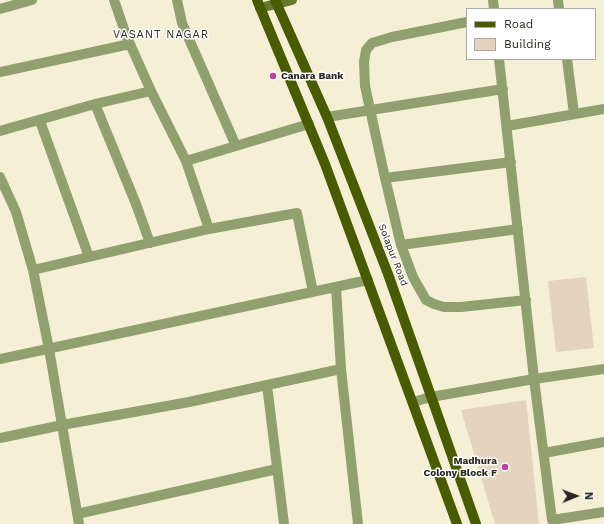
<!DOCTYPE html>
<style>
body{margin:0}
#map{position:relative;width:604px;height:524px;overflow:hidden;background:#f5f0d5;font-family:"Work Sans",sans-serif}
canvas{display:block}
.legend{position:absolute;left:466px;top:8px;width:130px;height:52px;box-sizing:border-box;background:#fff;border:1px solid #aaa9a5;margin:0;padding:5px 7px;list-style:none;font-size:12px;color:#2a281e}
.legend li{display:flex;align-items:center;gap:8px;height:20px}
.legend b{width:20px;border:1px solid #aaa9a5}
.north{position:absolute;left:556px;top:476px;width:40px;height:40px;-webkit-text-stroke:3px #fff;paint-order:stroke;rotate:89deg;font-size:11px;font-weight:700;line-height:16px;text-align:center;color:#2a281e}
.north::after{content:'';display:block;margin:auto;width:14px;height:18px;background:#2a281e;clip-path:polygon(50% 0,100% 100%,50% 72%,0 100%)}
</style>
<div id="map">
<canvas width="604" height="524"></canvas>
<ul class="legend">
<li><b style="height:5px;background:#485b00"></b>Road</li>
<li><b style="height:11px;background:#e4d3bd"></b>Building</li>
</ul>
<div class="north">N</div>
</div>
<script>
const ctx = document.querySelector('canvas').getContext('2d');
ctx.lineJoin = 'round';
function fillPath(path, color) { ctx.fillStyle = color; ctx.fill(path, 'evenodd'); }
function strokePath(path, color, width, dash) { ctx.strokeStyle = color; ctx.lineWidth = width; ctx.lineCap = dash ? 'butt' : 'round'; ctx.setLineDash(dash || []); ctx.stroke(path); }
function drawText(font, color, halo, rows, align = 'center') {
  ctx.font = font + ' "Work Sans",sans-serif'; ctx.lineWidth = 3; ctx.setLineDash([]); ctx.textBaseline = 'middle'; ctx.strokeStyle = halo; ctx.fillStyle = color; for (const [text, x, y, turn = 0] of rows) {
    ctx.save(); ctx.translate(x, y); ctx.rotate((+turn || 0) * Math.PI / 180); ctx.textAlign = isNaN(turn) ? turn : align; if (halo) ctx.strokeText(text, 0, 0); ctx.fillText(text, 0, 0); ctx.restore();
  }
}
fillPath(new Path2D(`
 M586,277l8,71 -38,4 -8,-71z
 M526,400l13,124h-44l-34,-114z`), '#e4d3bd');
strokePath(new Path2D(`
 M114,0l12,35 25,56 35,70 23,68
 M177,0l5,23 54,123
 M493,0l1,9
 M558,0l1,9
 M0,9l32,-9
 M467,22l-75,15 -20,6 -6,7 -2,12 1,24 20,92 16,67 12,32 13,23 8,4 10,3h17l65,-7
 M499,59l35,320 18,141 52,-8
 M567,59l7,55
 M0,72l130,-28
 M95,104l41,100 14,39
 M327,117l176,-28
 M40,121l49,136
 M507,126l97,-17
 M0,131l95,-27 56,-13
 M186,161l123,-37
 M0,177l16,35 17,58 16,79 30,175
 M385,178l126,-16
 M401,245l117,-16
 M33,270l176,-41 88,-16 16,79
 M336,287l5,82 17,155
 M0,359l368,-79
 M267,385l17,139
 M413,402l18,-5 103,-18 70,-10
 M0,438l62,-13 127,-23 152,-33
 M544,453l60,-11
 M77,514l200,-45`), '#90a06f', 10);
strokePath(new Path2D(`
 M260,8l32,-8`), '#64792a', 10);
strokePath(new Path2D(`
 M257,0l68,164 132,360
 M275,0l52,117 61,157 88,250`), '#485b00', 10);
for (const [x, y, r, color] of [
 [273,76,4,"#ba439a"],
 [505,467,4,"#ba439a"]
]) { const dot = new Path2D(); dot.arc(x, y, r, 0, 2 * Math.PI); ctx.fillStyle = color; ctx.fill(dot); strokePath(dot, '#fff', 1.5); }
drawText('bold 10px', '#2a281e', '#fff', [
 ["Canara Bank",281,76],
 ["Madhura",497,461,"right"],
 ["Colony Block F",497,473,"right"]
], 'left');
drawText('10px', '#2a281e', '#fff', [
 ["Solapur Road",393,255,69]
]);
ctx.letterSpacing = '1px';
drawText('11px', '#2a281e', '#fff', [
 ["VASANT NAGAR",161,35]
]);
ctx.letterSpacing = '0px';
</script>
